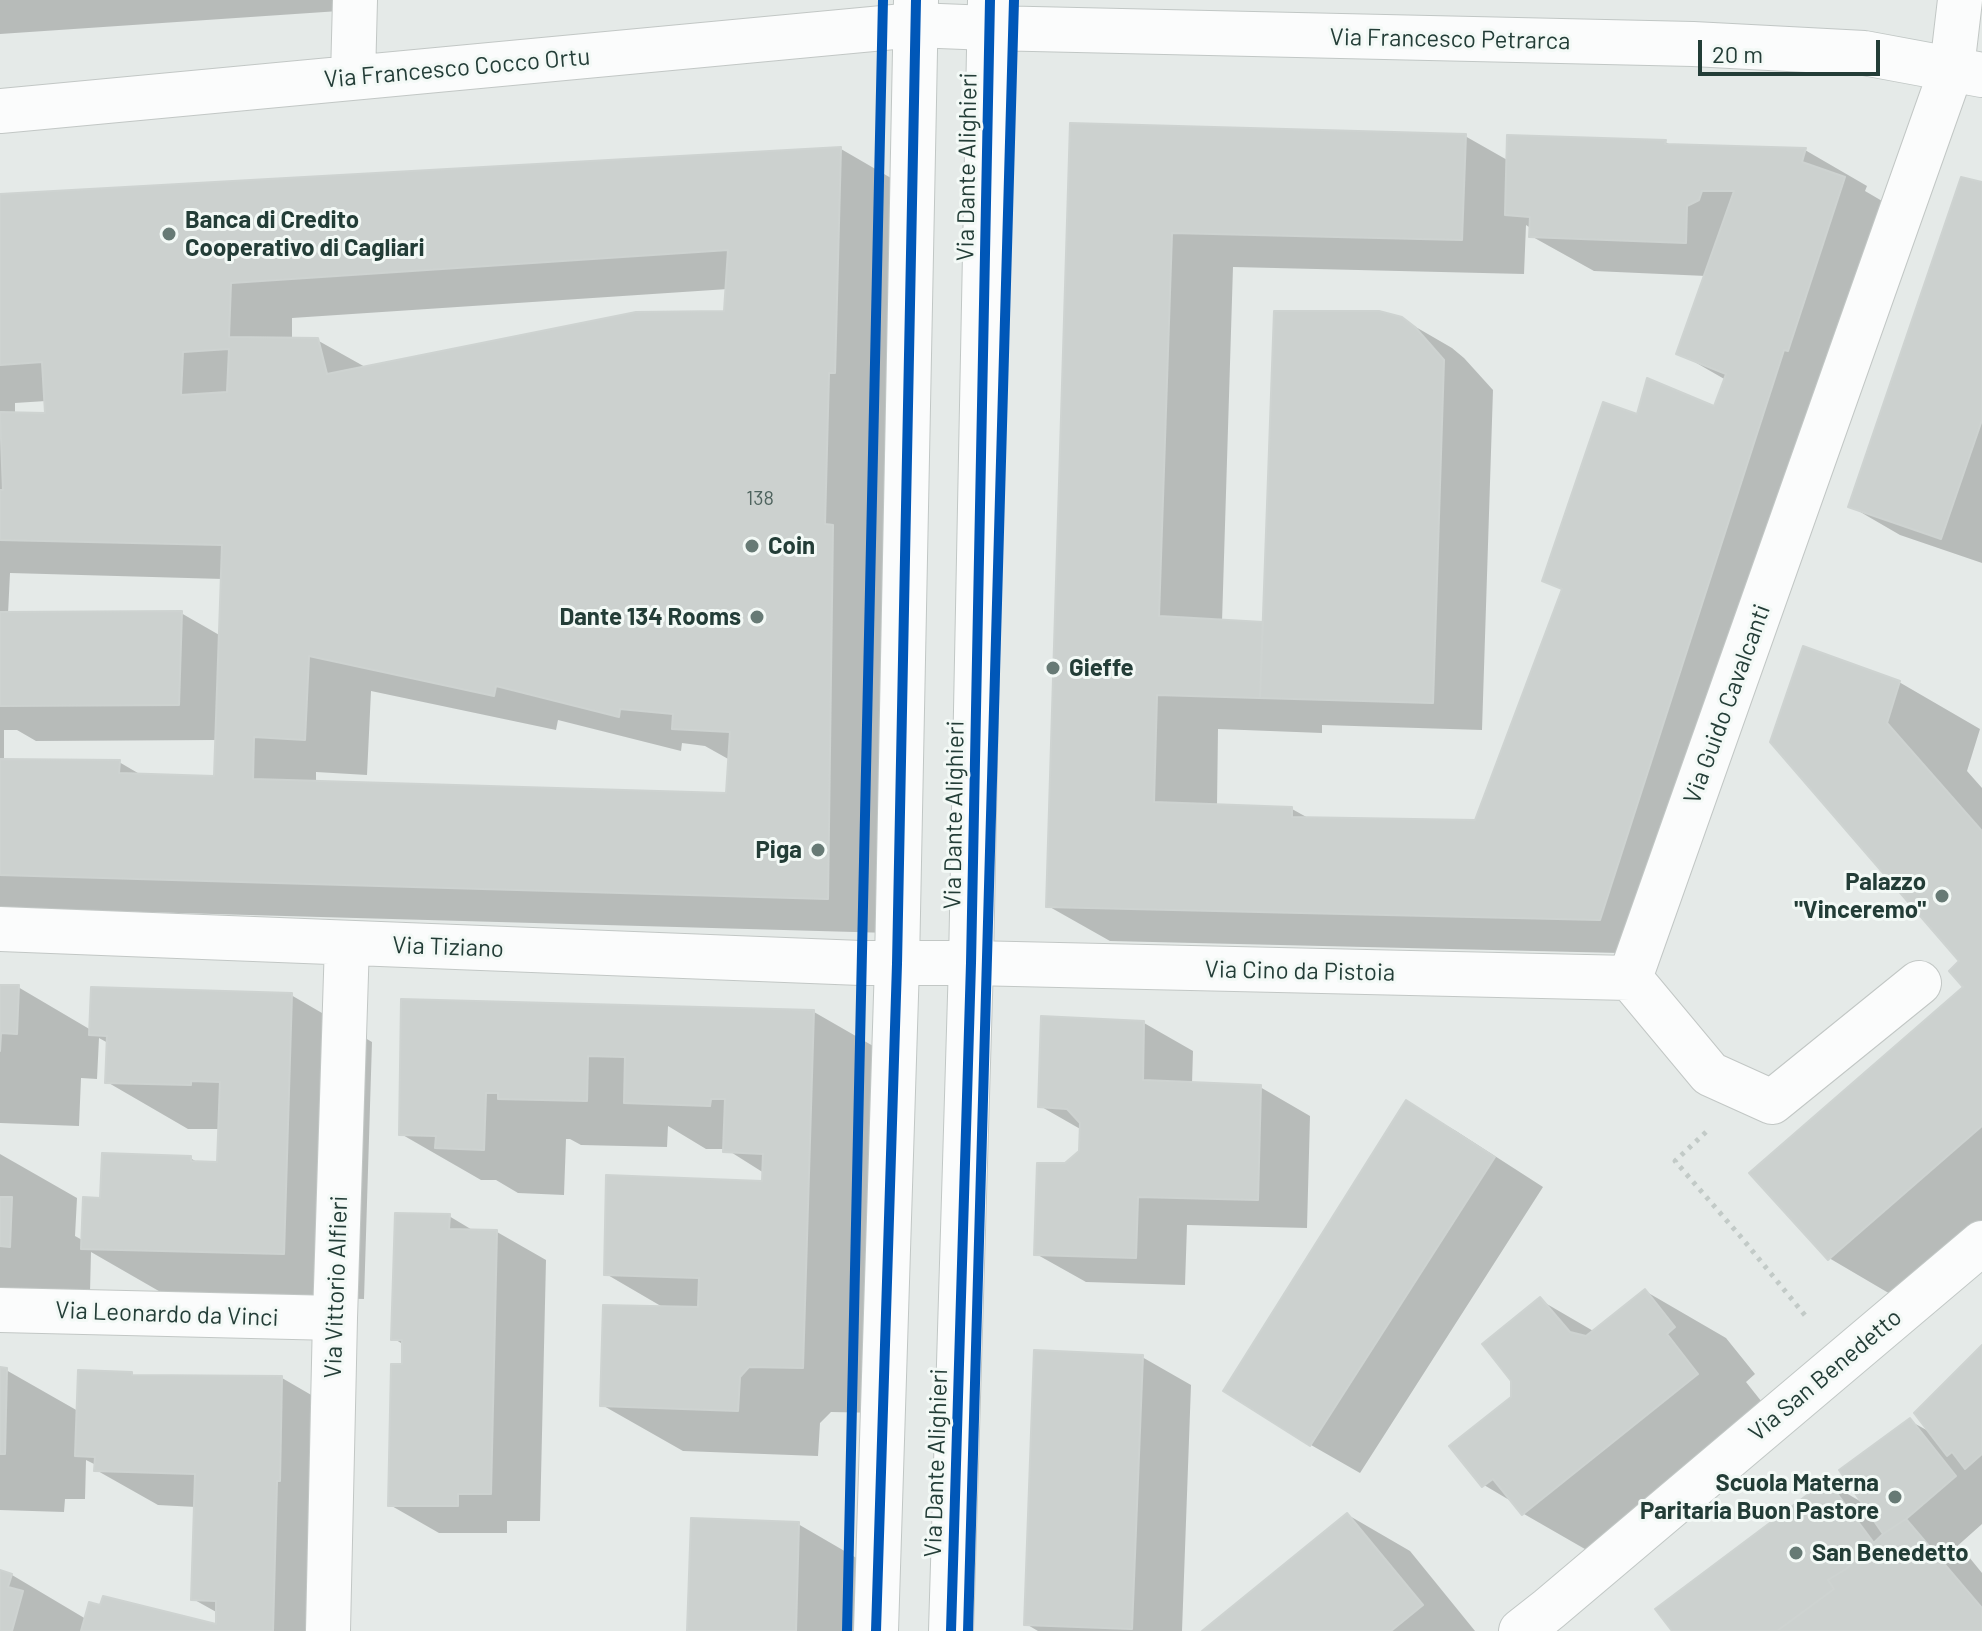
<!DOCTYPE html>
<style>
body{margin:0}
#map{position:relative;width:1982px;height:1631px;overflow:hidden;background:#e5eae8;font-family:Barlow,sans-serif}
canvas{display:block}
.scale{position:absolute;left:1698px;top:40px;width:182px;height:36px;box-sizing:border-box;border:4px solid #233d37;border-top:0;padding-left:10px;font-size:24px;line-height:28px;white-space:nowrap;color:#233d37;-webkit-text-stroke:6px #f3f9f6;paint-order:stroke}
</style>
<div id="map">
<canvas width="1982" height="1631"></canvas>
<div class="scale">20 m</div>
</div>
<script>
const ctx = document.querySelector('canvas').getContext('2d');
ctx.lineJoin = 'round';
function fillPath(path, color) { ctx.fillStyle = color; ctx.fill(path, 'evenodd'); }
function strokePath(path, color, width, dash) { ctx.strokeStyle = color; ctx.lineWidth = width; ctx.lineCap = dash ? 'butt' : 'round'; ctx.setLineDash(dash || []); ctx.stroke(path); }
function drawText(font, color, halo, rows, align = 'center') {
  ctx.font = font + ' Barlow,sans-serif'; ctx.lineWidth = 6; ctx.setLineDash([]); ctx.textBaseline = 'middle'; ctx.strokeStyle = halo; ctx.fillStyle = color; for (const [text, x, y, turn = 0] of rows) {
    ctx.save(); ctx.translate(x, y); ctx.rotate((+turn || 0) * Math.PI / 180); ctx.textAlign = isNaN(turn) ? turn : align; if (halo) ctx.strokeText(text, 0, 0); ctx.fillText(text, 0, 0); ctx.restore();
  }
}
fillPath(new Path2D(`
 M0,0h354v10l-354,24z
 M1071,125l394,11 44,25 156,-19 8,4 132,4 62,36 -2,5 41,24 -60,169 -184,570 -552,-13 -62,-35zM1526,225l6,4 -1,7 63,35 112,5 -27,77 47,27 -11,29 -77,8 -94,163 20,11 -87,231 -167,-3 -18,-10 -75,-3 1,-77 104,4v-8l160,5 11,-340 -29,-32 -12,-10 -50,-29 -137,305 -43,-2 11,-355 291,7z
 M841,149l62,36 -13,748 -890,-25v-712zM728,289l-2,24 -359,55 -50,-28 -25,-1v-21zM46,401l1,14h-32v-12zM10,573l213,6 -2,57 -40,-23 -173,1zM371,691l185,39 2,-10 123,31 1,-8 23,3 25,14 -2,35 -412,-13v-10l51,3zM4,730h13l19,11 181,-1 -1,39 -73,-3 -24,-14 -115,-1z
 M1982,185v378l-82,-28 -50,-29z
 M1899,682l81,47 -13,42 15,17v454l-73,63 -80,-47 137,-270 -5,-27 -188,-219z
 M0,987h18l73,43 200,-35 81,47 -8,257 -200,-5 -73,-42 -1,40 -90,-3v-135l77,44 -2,38 9,5 18,-41 88,-42 9,5 20,1 1,-35h-32l-81,-47 1,-39 -9,-5 -2,41 -16,-1 -2,48 -79,-3z
 M403,1002l411,10 80,46 -10,355 -53,-1 -11,11 -2,33 -135,-5 -81,-46 64,-96 -60,-35 158,-91v-10l-38,-24h-20l-38,-23 -1,21 -86,-2 -11,-6h-4l-2,56 -46,-2 -22,-13h-15l-80,-46z
 M1144,1023l49,28 -1,33 68,3 50,29 -3,112 -120,-3 -2,60 -99,-3 -50,-28 30,-89 15,-13 1,-22 -42,-24z
 M1407,1103l49,28 87,56 -183,286 -49,-28z
 M449,1216l25,15 23,1 49,28 -6,261h-33v12h-68l-49,-28 14,-139v-21l-11,-7z
 M1645,1291l81,47 29,36 -9,8 31,39 -173,139 -80,-46 -8,-10 -32,-19 29,-87 27,-98 55,32z
 M1982,1348v176l-28,25 15,8 13,16v58h-308l153,-149 38,22 45,-83 22,12z
 M1142,1357l49,28 -9,246h-144l-12,-7z
 M0,1369l6,1 72,41 53,-37 5,3 146,1 62,36 -8,217h-336v-59l12,3 74,44 132,8v-14l-25,-14 3,-92 -38,-2 -62,-35v-5l-10,-5 -1,39h-20l-1,13 -64,-2z
 M1348,1515l62,36 65,80h-269z
 M798,1524l62,36 -1,71h-170z`), '#0003');
const building = new Path2D(`
 M1070,123l396,11 -4,106 -290,-7 -13,383 104,6 -3,76 -103,-3 -3,107 138,5v10l183,3 87,-231 -20,-8 61,-179 34,12 10,-36 67,28 12,-32 -50,-20 58,-163h-32l-3,9 -12,6 -1,37 -157,-6 1,-20 -25,-2 2,-80 159,5 -1,4 141,4 -4,14 43,15 -57,174 -4,-1 -184,570 -554,-13z
 M841,147l-6,226h-6l-4,151 8,1 -5,374 -828,-24v-116l120,1 -1,13 95,3 8,-231 -222,-5v-50h3l-3,-78 45,1 -3,-51 -42,3v-171zM728,250l-4,61 -88,1 -309,62 -9,-36 -89,-1 2,-54zM229,349l-2,43 -46,3 2,-43zM309,656l185,40 2,-10 123,31 1,-8 53,5 -1,15 58,3 -4,61 -473,-14 1,-42 51,3z
 M1961,177l21,5v238l-41,119 -93,-32z
 M1274,311h105l23,6 13,10 29,33 -11,343 -173,-5z
 M182,611l-3,94 -179,1v-94z
 M1803,646l97,35 -13,42 95,108v295l-154,134 -79,-87 214,-186 -14,-16 10,-10 -189,-219z
 M0,985h19l-2,49 -16,-1 -1,18z
 M91,987l201,6 -8,261 -203,-5 2,-52 17,1 2,-45 89,3v5l26,1 3,-80 -29,-1v4l-86,-2 2,-47 -18,-1z
 M401,999l413,11 -11,358 -54,-1 -9,10 -2,34 -138,-5 3,-101 95,2 1,-29 -95,-3 2,-100 156,6 1,-27 -40,-2 2,-53h-14l-1,7 -86,-3 1,-46 -37,-1 -1,45 -89,-2v-6h-12l-2,57 -49,-2 1,-12 -37,-1z
 M1041,1016l103,5 -1,59 118,5 -3,115 -120,-3 -2,61 -102,-3 3,-92h28l14,-12 1,-28 -13,-14 -29,-2z
 M1406,1100l89,57 -185,289 -87,-55z
 M0,1197h12l-2,50 -10,-1z
 M395,1213l55,1 -1,15 48,1 -6,264h-33v12h-70l3,-142h11v-24h-11z
 M1645,1289l30,38 -8,7 31,40 -176,141 -29,-36 -11,8 -33,-41 62,-49v-16l-29,-37 58,-47 30,35 16,4z
 M1982,1345v109l-17,15 -13,-17 -5,4 -33,-43z
 M1034,1350l109,5 -11,274 -108,-4z
 M0,1367l7,1 -2,86h-5z
 M78,1370l54,2v3l150,1 -2,105h-3l-4,150h-192l8,-29 11,3 3,-9 113,28v-23l-25,-1 4,-126 -101,-3 1,-14 -20,-1z
 M1910,1418l46,58 -50,43 -23,15 -44,-64z
 M1827,1480l47,63 -28,26 -18,11 6,9 -57,42h-105l-17,-22z
 M1347,1513l76,92 -32,26h-189z
 M691,1518l108,4 -3,109h-109z
 M1906,1519l76,89v23h-205l57,-42 -6,-9 18,-11 37,-35z
 M0,1570l12,4 -4,13 15,4 -11,40h-12z`);
fillPath(building, '#ccd1cf');
strokePath(building, '#ced3d1', 2);
const street = new Path2D(`
 M353,77l2,-77
 M0,111l915,-86 74,3
 M0,929l861,34h110l659,15
 M1630,978l322,-910 8,-68
 M1630,978l80,96 62,28 147,-119
 M0,1310l335,8
 M328,1631l7,-313 12,-375`);
const secondary = new Path2D(`
 M989,28l704,16 171,9 118,22
 M876,1631l21,-667 19,-964
 M951,1631l20,-668 19,-963
 M1521,1631l28,-22 433,-366`);
strokePath(street, '#c2c7c5', 46);
strokePath(secondary, '#c1c7c5', 46);
strokePath(new Path2D(`
 M1706,1132l-31,29 66,76 67,82`), '#c2cac7', 5, [4, 6]);
strokePath(street, '#fbfcfc', 44);
strokePath(secondary, '#fbfcfc', 44);
strokePath(new Path2D(`
 M847,1631l36,-1631
 M876,1631l21,-667 19,-964
 M951,1631l20,-668 19,-963
 M968,1631l46,-1631`), '#0057b8', 10);
for (const [x, y, r, color] of [
 [169,234,8,"#677a75"],
 [752,546,8,"#677a75"],
 [757,617,8,"#677a75"],
 [1053,668,8,"#677a75"],
 [818,850,8,"#677a75"],
 [1942,896,8,"#677a75"],
 [1895,1497,8,"#677a75"],
 [1796,1553,8,"#677a75"]
]) { const dot = new Path2D(); dot.arc(x, y, r, 0, 2 * Math.PI); ctx.fillStyle = color; ctx.fill(dot); strokePath(dot, '#f3f9f6', 3); }
drawText('20px', '#4e635e', null, [
 ["138",760,498]
]);
drawText('24px', '#233d37', '#f3f9f6', [
 ["Via Francesco Petrarca",1450,39,1],
 ["Via Francesco Cocco Ortu",457,68,-5],
 ["Via Dante Alighieri",967,167,-89],
 ["Via Guido Cavalcanti",1727,704,-70],
 ["Via Dante Alighieri",954,815,-89],
 ["Via Tiziano",448,947,2],
 ["Via Cino da Pistoia",1300,971,1],
 ["Via Vittorio Alfieri",336,1287,-88],
 ["Via Leonardo da Vinci",167,1314,2],
 ["Via San Benedetto",1825,1375,-40],
 ["Via Dante Alighieri",936,1463,-88]
]);
drawText('bold 24px', '#233d37', '#f3f9f6', [
 ["Banca di Credito",185,220],
 ["Cooperativo di Cagliari",185,248],
 ["Coin",768,546],
 ["Dante 134 Rooms",741,617,"right"],
 ["Gieffe",1069,668],
 ["Piga",802,850,"right"],
 ["Palazzo",1926,882,"right"],
 ["\"Vinceremo\"",1926,910,"right"],
 ["Scuola Materna",1879,1483,"right"],
 ["Paritaria Buon Pastore",1879,1511,"right"],
 ["San Benedetto",1812,1553]
], 'left');
</script>
